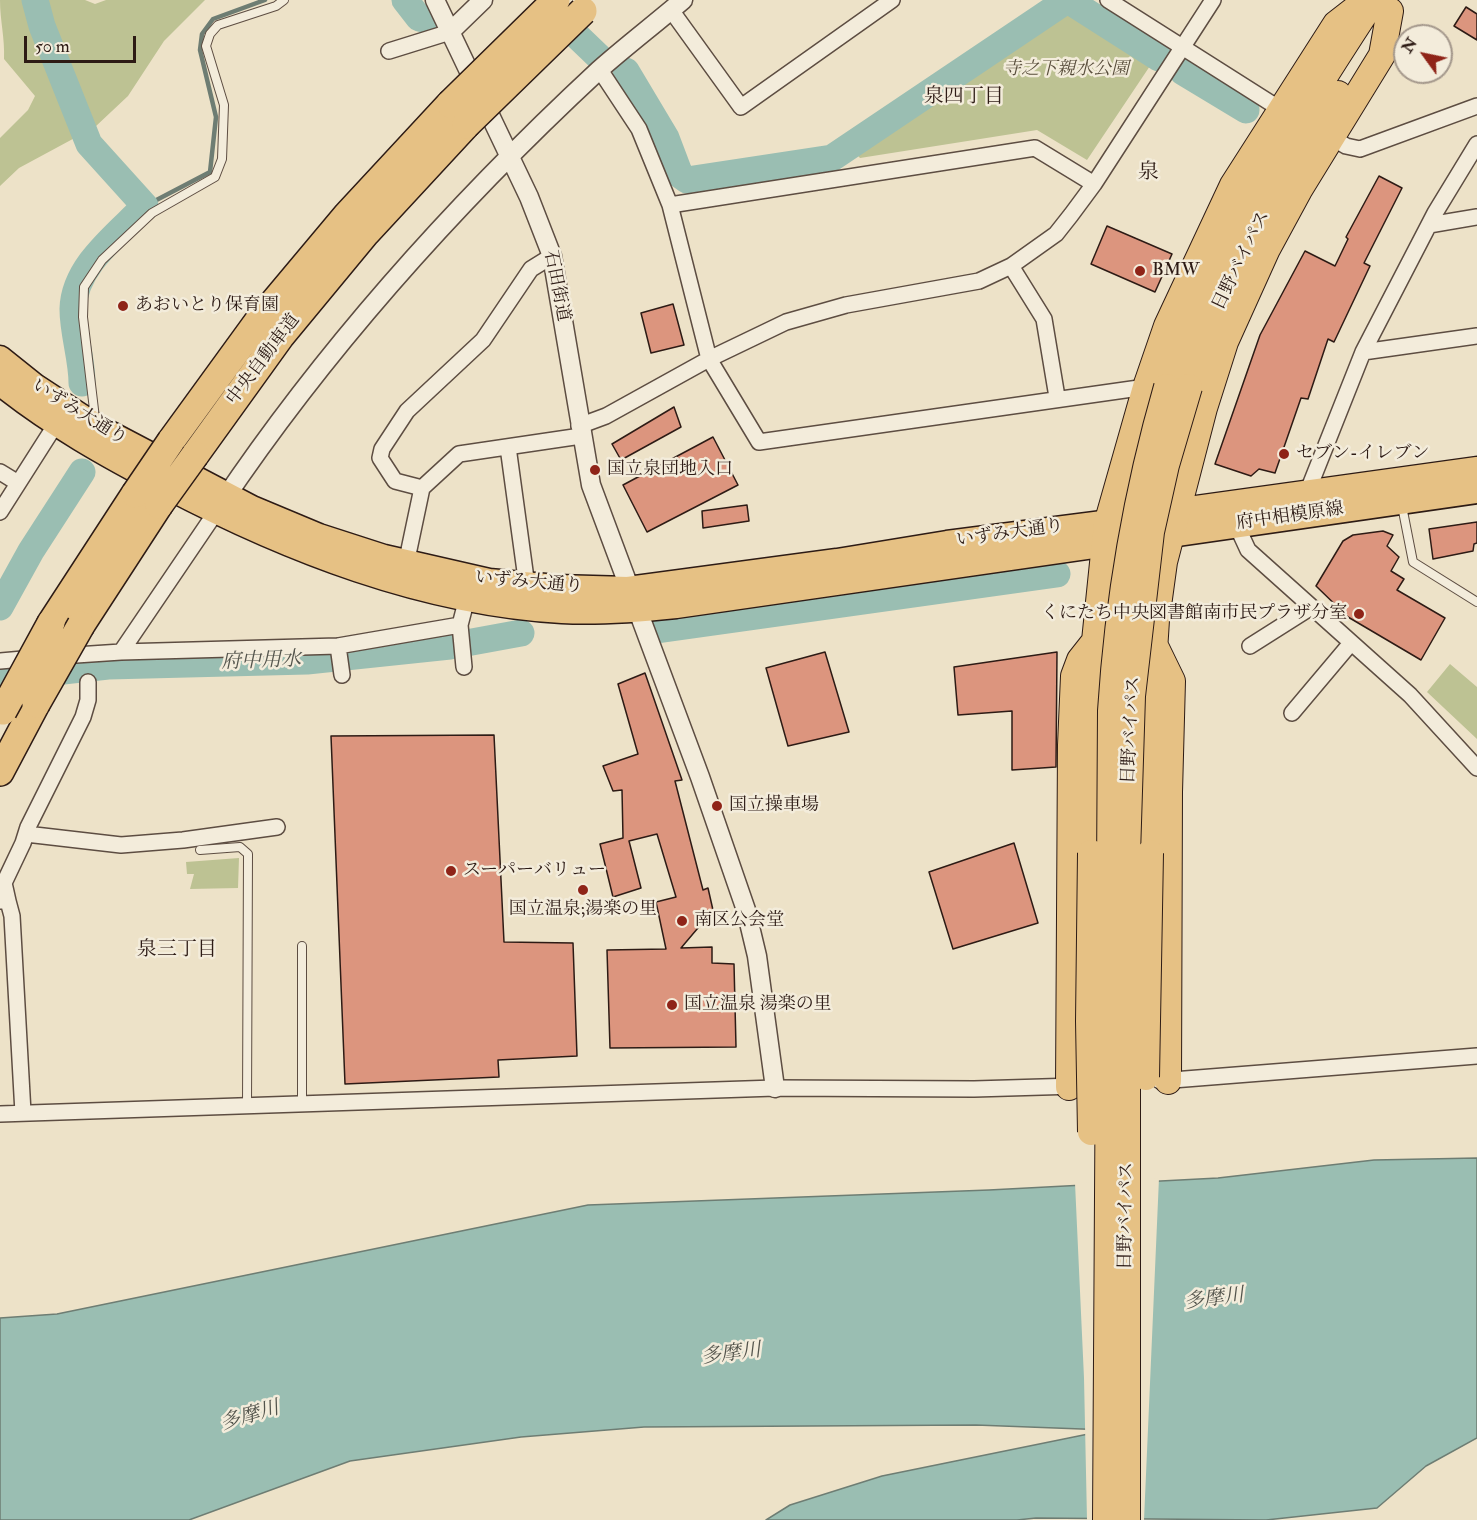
<!DOCTYPE html>
<meta charset="utf-8">
<style>
body{margin:0}
#map{position:relative;width:1477px;height:1520px;overflow:hidden;background:#ede2c8;font-family:"IM FELL Double Pica",serif}
canvas{display:block}
.north{position:absolute;left:1393px;top:24px;width:60px;height:60px;box-sizing:border-box;background:#f3ecdb;border:2px solid #a4988c;border-radius:50%;rotate:303deg;font-size:16px;font-weight:700;line-height:24px;text-align:center;color:#2d1b15}
.north::after{content:'';display:block;margin:auto;width:21px;height:27px;background:#8f2418;clip-path:polygon(50% 0,100% 100%,50% 72%,0 100%)}
.scale{position:absolute;left:24px;top:36px;width:112px;height:27px;box-sizing:border-box;border:3px solid #2d1b15;border-top:0;padding-left:8px;font-size:18px;line-height:21px;white-space:nowrap;color:#2d1b15;-webkit-text-stroke:4px #f3ecdb;paint-order:stroke}
</style>
<div id="map">
<canvas width="1477" height="1520"></canvas>
<div class="north">N</div>
<div class="scale">50 m</div>
</div>
<script>
const ctx = document.querySelector('canvas').getContext('2d');
ctx.lineJoin = 'round';
function fillPath(path, color) { ctx.fillStyle = color; ctx.fill(path, 'evenodd'); }
function strokePath(path, color, width, dash) { ctx.strokeStyle = color; ctx.lineWidth = width; ctx.lineCap = dash ? 'butt' : 'round'; ctx.setLineDash(dash || []); ctx.stroke(path); }
function drawText(font, color, halo, rows, align = 'center') {
  ctx.font = font + ' "IM FELL Double Pica","Noto Serif JP",serif'; ctx.lineWidth = 5; ctx.setLineDash([]); ctx.textBaseline = 'middle'; ctx.strokeStyle = halo; ctx.fillStyle = color; for (const [text, x, y, turn = 0] of rows) {
    ctx.save(); ctx.translate(x, y); ctx.rotate((+turn || 0) * Math.PI / 180); ctx.textAlign = isNaN(turn) ? turn : align; if (halo) ctx.strokeText(text, 0, 0); ctx.fillText(text, 0, 0); ctx.restore();
  }
}
fillPath(new Path2D(`
 M0,0h85l10,4 11,-4h99l-41,41 -36,55 -33,31 -76,41 -19,18v-48l28,-28 7,-14 -31,-37c1,-21 -4,-38 -4,-59z
 M1046,0h34l80,51 -73,109 -50,-30 -177,28 -15,-16z
 M1450,664l27,23v52l-50,-47z
 M239,858l-1,30 -48,1 4,-15h-7l-1,-12z`), '#bdc293');
const water = new Path2D(`
 M1477,1158v280l-51,28 -49,42 -111,12 -230,-2 -19,2h-251l24,-15 92,-29 226,-46 -132,-5 -332,2 -123,10 -171,24 -161,59h-189v-202l57,-4 531,-109 401,-15 229,-12 156,-18z`);
fillPath(water, '#9abeb2');
strokePath(water, '#6e7d73', 1.5);
fillPath(new Path2D(`
 M1159,1178l-15,342h-57l-3,-142 -9,-195z`), '#ede2c8');
strokePath(new Path2D(`
 M145,206l65,-34 6,-55 -16,-67 2,-16 11,-15 52,-19`), '#6e7d73', 4.5);
strokePath(new Path2D(`
 M35,0l7,26 47,118 56,62c-28,29 -71,60 -72,103 0,25 9,49 9,74
 M405,0l14,18 12,3
 M1068,0l91,58
 M551,11l48,46
 M626,71l40,67 14,37 7,5 145,-22 235,-158
 M1183,72l63,38
 M0,607l31,-56 51,-79
 M657,630l400,-56
 M0,678l108,-12 199,-5 143,-15 71,-13`), '#9abeb2', 27);
const building = new Path2D(`
 M1466,7l11,7v26l-23,-14z
 M1379,176l23,12 -38,75 6,3 -36,76 -6,-3 -20,60 -7,-1 -26,75 -16,-4 -8,7 -36,-12 45,-129 45,-84 30,15 13,-27 -2,-2z
 M1107,226l65,28 -17,38 -64,-28z
 M673,304l11,41 -33,8 -10,-40z
 M674,407l7,20 -60,33 -9,-16z
 M713,437l25,48 -91,47 -24,-47z
 M747,505l2,16 -46,7 -1,-17z
 M1477,522v21l-3,1 -1,7 -40,8 -4,-30z
 M1383,531l10,4 -6,11 12,11 -8,14 13,8 -7,11 48,28 -24,42 -73,-43 -32,-31 27,-45 10,-6z
 M825,652l24,80 -61,14 -22,-78z
 M1057,652l-1,115 -44,3v-59l-54,4 -4,-48z
 M645,673l37,107 -7,1 28,109 5,-2 7,31 -12,3 -22,26 31,-1v16l22,1 2,83 -126,1 -3,-98 59,-1 -10,-47 20,-5 -19,-63 -28,7 12,47 -28,9 -13,-53 23,-6 -1,-48 -9,1 -10,-25 35,-12 -20,-70z
 M494,735l10,207 69,1 4,113 -79,4 1,17 -154,7 -14,-348z
 M1014,843l24,80 -85,26 -24,-77z`);
fillPath(building, '#dc957e');
strokePath(building, '#2d1b15', 1.5);
const service = new Path2D(`
 M95,418l-12,-101 1,-30 18,-27 50,-47 63,-36 7,-18 2,-54 -18,-59 4,-12 8,-9 58,-19 8,-6
 M1402,506l11,56 64,40
 M200,850l40,-3 8,7 -1,252
 M302,1104v-158`);
const minor = new Path2D(`
 M1108,0l172,109
 M671,10l70,97 151,-107
 M389,51l61,-19
 M600,70l39,59 31,76 39,154 50,83 387,-55
 M1331,137l15,9 14,3 117,-43
 M670,205l365,-57 59,36
 M1429,225l48,-8
 M552,256l-21,13 -48,71 -76,71 -25,38 -2,9 15,23 27,7 37,-34 122,-18
 M1011,266l33,53 13,78
 M1363,352l114,-16
 M579,426l27,-10 103,-57 77,-37 60,-17 133,-24 32,-15 45,-32 15,-19 23,-31 119,-184
 M508,447l19,139
 M0,472l18,11
 M1307,493l56,-141 72,-139 42,-69
 M0,512l56,-88
 M1236,524l12,26 162,145 67,73
 M406,564l16,-76
 M460,625l4,42
 M338,646l4,29
 M1250,646l60,-38
 M121,652l95,-140
 M61,656l60,-4 217,-6 122,-21 7,-27
 M0,661l34,-3
 M1292,713l59,-70
 M26,834l95,11 62,-5 94,-13
 M0,901h8l4,15 11,197
 M8,901l-4,-18 19,-40 5,-16 55,-110 5,-17v-18
 M1160,1081l317,-25
 M0,1114l775,-26 199,1 102,-3`);
const tertiary = new Path2D(`
 M435,0l94,197 23,59 39,229 109,292 46,133 11,46 18,132
 M450,32l33,-32
 M221,504c107,-159 238,-304 378,-434 27,-24 56,-46 84,-70`);
const primary = new Path2D(`
 M0,358l35,28 61,40 156,82 67,28 65,21 105,24 68,6 71,2 209,-28 110,-18 179,-23
 M0,383c51,41 108,73 166,103 122,64 257,117 396,125 38,2 76,-1 114,-5l801,-115
 M1160,513l317,-44`);
const trunk = new Path2D(`
 M1167,387c50,-143 122,-258 204,-383
 M1189,387c39,-111 86,-195 149,-293
 M1155,646l17,35 -3,111 -1,289
 M1091,853l4,-212 12,-117 39,-137 21,-61 66,-141 103,-161 31,-24
 M1150,853l1,-155 5,-78 8,-58 40,-154 21,-66 42,-93 32,-59 83,-135 8,-44
 M1069,1087l2,-342 3,-69 6,-16 15,-19`);
const motorway = new Path2D(`
 M171,441l88,-121 88,-105 103,-111
 M195,455l85,-118 86,-104 100,-108
 M51,623l84,-129
 M81,625l78,-120
 M0,772l36,-68`);
strokePath(service, '#5d4d42', 10);
strokePath(minor, '#5d4d42', 18);
strokePath(tertiary, '#5d4d42', 21);
strokePath(primary, '#2d1b15', 27);
strokePath(trunk, '#2d1b15', 28);
strokePath(motorway, '#2d1b15', 30);
strokePath(service, '#f3ecdb', 8);
strokePath(minor, '#f3ecdb', 15);
strokePath(tertiary, '#f3ecdb', 18);
strokePath(primary, '#e6c184', 24);
strokePath(trunk, '#e6c184', 26);
strokePath(motorway, '#e6c184', 27);
const trunkBridge = new Path2D(`
 M1146,1077l4,-224
 M1091,1132l-2,-111 2,-168
 M1106,1520l5,-809c7,-111 25,-217 56,-324
 M1127,1520v-666l5,-158 19,-164 15,-67 23,-78`);
const motorwayBridge = new Path2D(`
 M450,104l106,-104
 M466,125l117,-114
 M135,494l36,-53
 M159,505l36,-50
 M36,704l45,-79
 M3,711l48,-88`);
strokePath(trunkBridge, '#2d1b15', 28, []);
strokePath(motorwayBridge, '#2d1b15', 30, []);
strokePath(trunkBridge, '#e6c184', 26);
strokePath(motorwayBridge, '#e6c184', 27);
for (const [x, y, r, color] of [
 [1140,271,6,"#8f2418"],
 [123,306,6,"#8f2418"],
 [1284,454,6,"#8f2418"],
 [595,470,6,"#8f2418"],
 [1359,614,6,"#8f2418"],
 [717,806,6,"#8f2418"],
 [451,871,6,"#8f2418"],
 [583,890,6,"#8f2418"],
 [682,921,6,"#8f2418"],
 [672,1005,6,"#8f2418"]
]) { const dot = new Path2D(); dot.arc(x, y, r, 0, 2 * Math.PI); ctx.fillStyle = color; ctx.fill(dot); strokePath(dot, '#f3ecdb', 2); }
drawText('italic 18px', '#584d3b', '#f3ecdb', [
 ["寺之下親水公園",1066,70]
]);
drawText('18px', '#2d1b15', '#f3ecdb', [
 ["日野バイパス",1242,261,-64],
 ["石田街道",556,286,79],
 ["中央自動車道",264,360,-53],
 ["いずみ大通り",79,413,32],
 ["府中相模原線",1290,517,-8],
 ["いずみ大通り",1010,534,-8],
 ["いずみ大通り",529,583,5],
 ["日野バイパス",1132,730,-87],
 ["日野バイパス",1127,1216,-89]
]);
drawText('18px', '#2d1b15', '#f3ecdb', [
 ["BMW",1152,271],
 ["あおいとり保育園",135,306],
 ["セブン-イレブン",1296,454],
 ["国立泉団地入口",607,470],
 ["くにたち中央図書館南市民プラザ分室",1347,614,"right"],
 ["国立操車場",729,806],
 ["スーパーバリュー",463,871],
 ["国立温泉;湯楽の里",583,910,"center"],
 ["南区公会堂",694,921],
 ["国立温泉 湯楽の里",684,1005]
], 'left');
drawText('20px', '#2d1b15', '#f3ecdb', [
 ["泉四丁目",964,98],
 ["泉三丁目",177,951]
]);
drawText('italic 20px', '#53544c', '#f3ecdb', [
 ["府中用水",261,662,-2],
 ["多摩川",1214,1300,-7],
 ["多摩川",731,1355,-7],
 ["多摩川",250,1417,-16]
]);
drawText('21px', '#2d1b15', '#f3ecdb', [
 ["泉",1148,173]
]);
</script>
